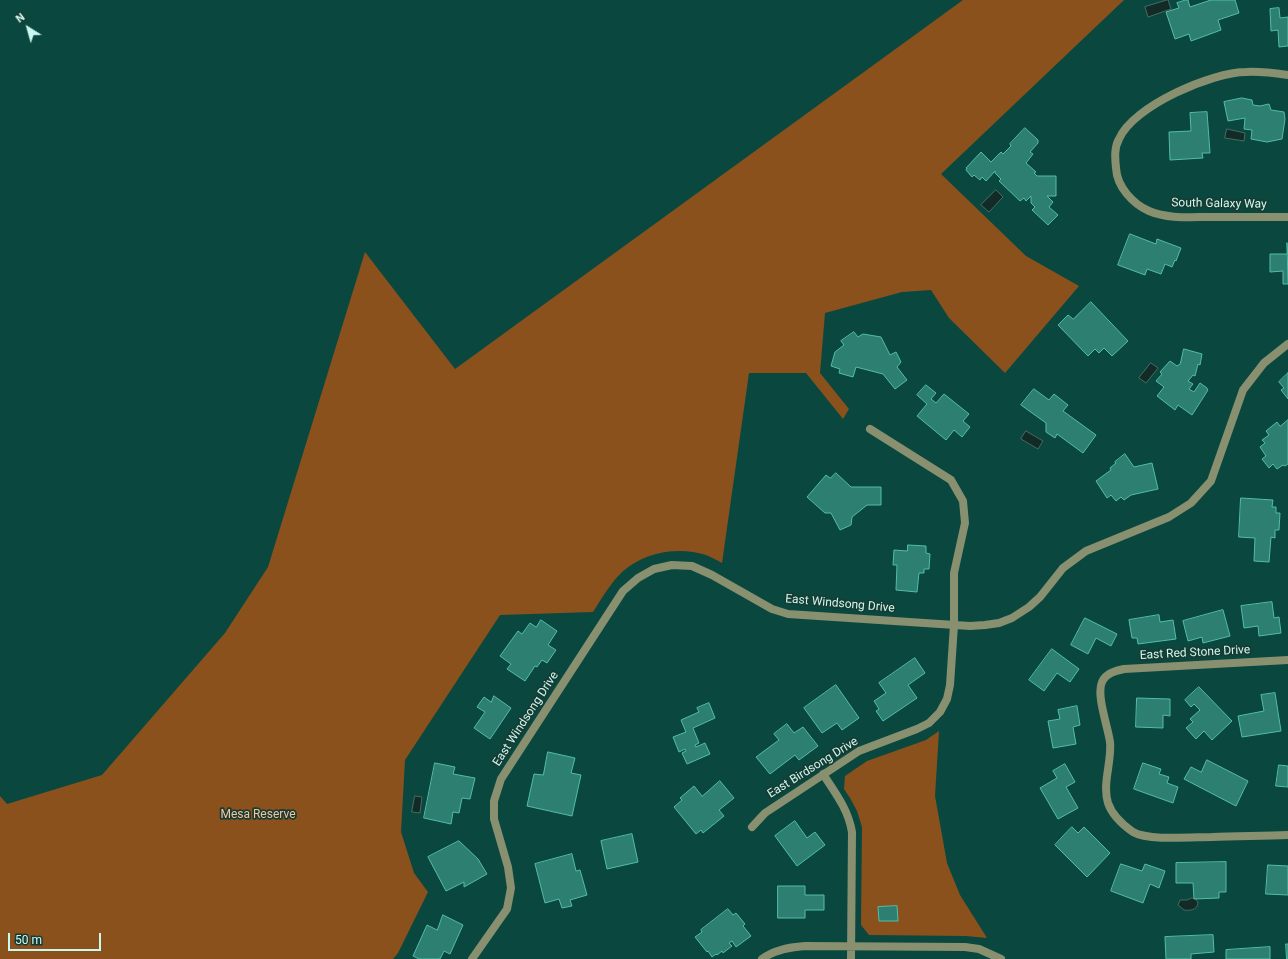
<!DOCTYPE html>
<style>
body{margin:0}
#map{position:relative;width:1288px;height:959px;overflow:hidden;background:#0a483f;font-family:Roboto,sans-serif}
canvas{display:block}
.north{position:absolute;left:8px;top:8px;width:40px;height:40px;-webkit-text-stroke:3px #193b34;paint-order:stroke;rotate:323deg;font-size:11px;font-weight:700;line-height:16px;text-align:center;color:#cafaef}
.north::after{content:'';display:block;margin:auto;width:14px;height:18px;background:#cafaef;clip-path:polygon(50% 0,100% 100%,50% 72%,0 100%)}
.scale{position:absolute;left:8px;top:933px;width:93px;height:18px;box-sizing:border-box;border:2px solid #cafaef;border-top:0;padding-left:5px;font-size:12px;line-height:14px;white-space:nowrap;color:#cafaef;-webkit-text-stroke:3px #193b34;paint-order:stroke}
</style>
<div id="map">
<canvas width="1288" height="959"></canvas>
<div class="north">N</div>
<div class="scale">50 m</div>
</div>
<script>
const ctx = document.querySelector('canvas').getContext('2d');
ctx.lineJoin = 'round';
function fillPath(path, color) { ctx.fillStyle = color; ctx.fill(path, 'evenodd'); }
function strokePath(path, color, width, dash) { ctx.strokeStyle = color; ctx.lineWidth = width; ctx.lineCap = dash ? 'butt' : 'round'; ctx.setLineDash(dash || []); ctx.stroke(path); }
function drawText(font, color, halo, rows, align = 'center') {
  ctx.font = font + ' Roboto,sans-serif'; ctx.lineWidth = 3.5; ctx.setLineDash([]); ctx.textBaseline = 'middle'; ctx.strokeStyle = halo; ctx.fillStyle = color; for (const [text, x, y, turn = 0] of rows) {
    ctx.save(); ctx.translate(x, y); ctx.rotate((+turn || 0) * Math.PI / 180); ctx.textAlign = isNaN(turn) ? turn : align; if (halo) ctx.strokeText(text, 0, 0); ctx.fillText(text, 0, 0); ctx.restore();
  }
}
fillPath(new Path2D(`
 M963,0h161l-183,174 85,82 53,30 -74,87 -56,-55 -18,-28 -29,2 -77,21 -5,60 29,36 -6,10 -37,-46h-57l-27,190c-5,-3 -11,-6 -16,-8 -28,-9 -62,-3 -84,17 -12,12 -20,26 -29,40l-93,3 -95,145 -4,72 13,41 14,19 -30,61 -5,6h-393v-163l7,8 95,-29 123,-142 43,-66 97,-315 90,117z
 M939,731l-4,65 12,67 13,32 27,43 -21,-2 -97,-1 -8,-10 1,-98 -5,-16 -7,-13 -6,-9 1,-13 22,-15 59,-21z`), '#8a511d');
const water = new Path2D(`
 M1168,0l3,9 -23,8 -3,-10z
 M1227,129l18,4 -1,8 -19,-3z
 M996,190l7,7 -14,15 -8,-7z
 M1151,363l7,5 -12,15 -7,-5z
 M1026,431l17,10 -5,8 -17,-10z
 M415,796l7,1 -2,16 -8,-1z
 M1192,898l4,1 2,4c-1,7 -8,8 -14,7l-6,-5 2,-5h7z`);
fillPath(water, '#132b26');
strokePath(water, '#4a6962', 1);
const building = new Path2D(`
 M1186,0h2l2,7 21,-7h24l4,13 -21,7 3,10 -30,11 -2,-7 -14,5 -9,-27 13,-4 -2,-5z
 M1279,8l1,10 8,-1v29l-9,1 -1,-17 -7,1 -1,-22z
 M1242,98l10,2 1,5 7,1 9,-2 2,6 13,2 1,7 -3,20 -15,3 -16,-3 1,-9 -8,-1 1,-11 -17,3 -4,-19z
 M1207,112l3,41h-8l1,5 -33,2 -1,-28 22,-1 -1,-18z
 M1025,128l13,12v3l-8,9 3,2 -7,9 10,9 -2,1 3,3h19v20h-9l6,6 -4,5 9,8 -10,10 -16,-15 3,-3 -4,-4v-7l-5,5 -2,-3 -4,3 -21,-20 2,-2 -6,-6v-2l-9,10 -4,-4 -2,3 -6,-5 -2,2 -6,-7 1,-2h-1l15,-16 10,10 10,-10 2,2 8,-8 -1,-2z
 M1130,234l26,10 1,-5 24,9 -5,13 -1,-1 -3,7 -7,-3 -4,10 -14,-5 -2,6 -27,-10z
 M1287,243l1,41h-5v-13l-13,1v-18h17z
 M1091,302l37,39 -16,15 -8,-8 -5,5 -4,-4 -7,7 -30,-31 10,-10 5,4z
 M854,332l4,5 5,-3 18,3 9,18 6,-3 5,10 -4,5 10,13 -12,9 -12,-15 -27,-7 -3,10 -14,-4 1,-4 -9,-3 4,-14 9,-7 -3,-4z
 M1184,349l18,5 -2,11 -2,-1 -3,12 -2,-1 -5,6 5,3 -4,5 5,3 6,-9 7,5v1l1,1 -16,25 -14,-10 -3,5 -18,-14 7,-9 -8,-6 6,-7 -2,-2 10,-11 7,5 3,-2z
 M1288,373v26l-7,-9 3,-2 -5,-6z
 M926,385l10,8 -5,6 5,4 8,-9 25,20 -6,7 7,6 -8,10 -8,-7 -8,10 -29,-24 10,-12 -10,-9z
 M1034,389l15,11 5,-6 14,11 -5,6 33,24 -13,18 -26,-19 -2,4 -9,-6v-9l-25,-18z
 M1288,420v44l-3,2 -2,-1 -6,4 -4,-5 -4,4 -7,-9 4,-3 -6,-9 5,-4 -3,-3 7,-5 -3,-4 11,-9 3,4z
 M1125,454l9,13 18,-4 6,26 -27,6 -7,5 -3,-3 -5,4 -5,-6 -4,3 -11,-17 15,-11 -1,-2 6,-5 -1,-1z
 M836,473l15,14h30v18h-14l-15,12 -1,8 -11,5 -9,-17h-6l-18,-16 19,-22 4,3z
 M1241,498l32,2 -1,7h4v6h4l-1,17h-4v8l-4,-1 -2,25 -15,-1 1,-23 -16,-1z
 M908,545l18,1v7l4,1 -1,15h-5v4h-5l-2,19 -21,-2 1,-25h-4l1,-15 13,1z
 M1272,602l2,16 5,-1 2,16 -22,3 -1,-10 -14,2 -3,-22z
 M1223,610l7,26 -27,7 -1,-6 -14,4 -5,-20z
 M1159,615l1,7 13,-2 3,19 -38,5 -1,-6h-5l-3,-18z
 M1085,618l32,16 -6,12 -15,-8 -8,16 -17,-9z
 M541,620l16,11 -9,14 8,5 -9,13 -5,-3 -5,7 -2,-1 -10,15 -18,-12 4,-5 -11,-8 18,-25 4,3 8,-11 6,4z
 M1052,649l27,20 -9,13 -13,-9 -13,18 -15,-11z
 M915,658l10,15 -17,12 9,13 -34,23 -7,-10 3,-2 -5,-8 12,-8 -7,-10z
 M836,685l23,33 -17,12 -5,-7 -15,10 -18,-25z
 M1199,687l33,34 -20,19 -8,-9 -8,8 -10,-11 7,-6 -3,-3 10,-9 -6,-6 -3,3 -6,-7z
 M1275,693l6,38 -39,6 -4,-21 26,-5 -3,-16z
 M494,696l17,12 -21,31 -16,-11 11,-16 -8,-5 7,-10 7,5z
 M1137,698l33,1v17l-7,-1v13l-27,-1z
 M709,703l6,15 -22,10 6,15 -4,2 1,2 9,-4 5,11 -23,10 -5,-11 4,-2 -1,-2 -6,3 -6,-15 13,-5 -5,-12 18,-8 -2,-4z
 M1077,706l3,19 -7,2 3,17 -23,4 -5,-27 12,-2 -2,-9z
 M787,724l7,9 9,-6 15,19 -19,14 -4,-5 -25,19 -14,-17 23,-17 -5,-6z
 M548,752l27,6 -4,15 10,2 -9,41 -45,-10 7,-32 9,1z
 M1207,760l41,21 -12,25 -52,-27 7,-12 10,5z
 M435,763l20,4 -2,7 22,4 -5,21 -8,-1 -3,15 -6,-1 -2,12 -27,-6z
 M1143,763l18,6 -2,5 10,3 -2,6 11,4 -5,16 -39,-14z
 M1065,764l10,18 -9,5 12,21 -20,11 -18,-31 17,-10 -4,-7z
 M1279,765l9,1v21l-12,-1z
 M720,781l14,17 -15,12 5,6 -21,17 -2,-3 -5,4 -22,-27 8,-7 -2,-2 14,-12 8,10z
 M795,821l12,17 8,-6 10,13 -28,21 -22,-30z
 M1072,827l6,6 6,-6 26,26 -23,24 -32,-32z
 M632,834l6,28 -31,7 -6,-28z
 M459,841l19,18 9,15 -23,13v-5l-18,9 -18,-34z
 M572,854l4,17 4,-1 7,25 -17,5 2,6 -10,2 -3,-9 -14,4 -10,-39z
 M1226,862v30h-7v6l-25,1 -1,-16h-17v-20z
 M1121,864l21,7 3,-7 20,7 -6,17 -9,-4 -7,19 -32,-12z
 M1268,865l20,1v29l-22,-1z
 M778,886h27v9h19v15h-19v8h-27z
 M897,906l1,15h-19l-1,-14z
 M728,909l5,6 3,-2 9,11 -2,2 8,10 -15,11 -4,-6 -3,2 3,3 -9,7 -1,-2 -5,4 -1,-1 -4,3 -4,-6 -1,1 -12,-15 7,-5 -1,-2z
 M443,915l20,10 -13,29 -6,-3 -4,8h-21l-6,-3 14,-31 10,5z
 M1213,935l1,17 -23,2v5h-25l-1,-22z
 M1286,944h2v15h-1z
 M1270,947v12h-44v-9z`);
fillPath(building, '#2d7f71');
strokePath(building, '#52bda9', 1);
strokePath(new Path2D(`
 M1288,75c-14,-2 -28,-4 -42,-3 -34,0 -113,34 -127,67 -5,9 -4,19 -3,29 1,19 17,36 33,43 19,8 41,6 60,6 27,0 53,0 79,0
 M1288,660l-164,9c-9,2 -18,4 -22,13 -6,13 6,45 8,60 2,20 -8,41 -2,61 4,12 15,22 25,29 15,9 60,5 79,5 25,-1 51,-1 76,-2
 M823,774c13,20 25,35 29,58l-1,127
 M752,827l13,-14 94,-62 58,-22 12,-6 11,-11 7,-13 3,-14 4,-60v-52l11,-50 -2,-22 -12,-21 -81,-51
 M472,959l35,-50 4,-21 -3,-21 -14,-48v-18l7,-22 122,-188 15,-13 16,-9 18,-4 20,1 20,9 60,34 16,5 182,12 15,-1 14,-2 13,-5 17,-11 11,-10 23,-29 23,-17 83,-34 22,-14 20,-22 32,-91 21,-27 24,-19
 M762,959c12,-9 28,-12 43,-13l160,1 14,2 22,10`), '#889070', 8);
drawText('12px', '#cafaef', '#193b34', [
 ["South Galaxy Way",1219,204,1],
 ["East Windsong Drive",840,604,5],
 ["East Red Stone Drive",1195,653,-3],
 ["East Windsong Drive",526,719,-57],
 ["East Birdsong Drive",813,768,-32]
]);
drawText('12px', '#f5c49e', '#193b34', [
 ["Mesa Reserve",258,815]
]);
</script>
